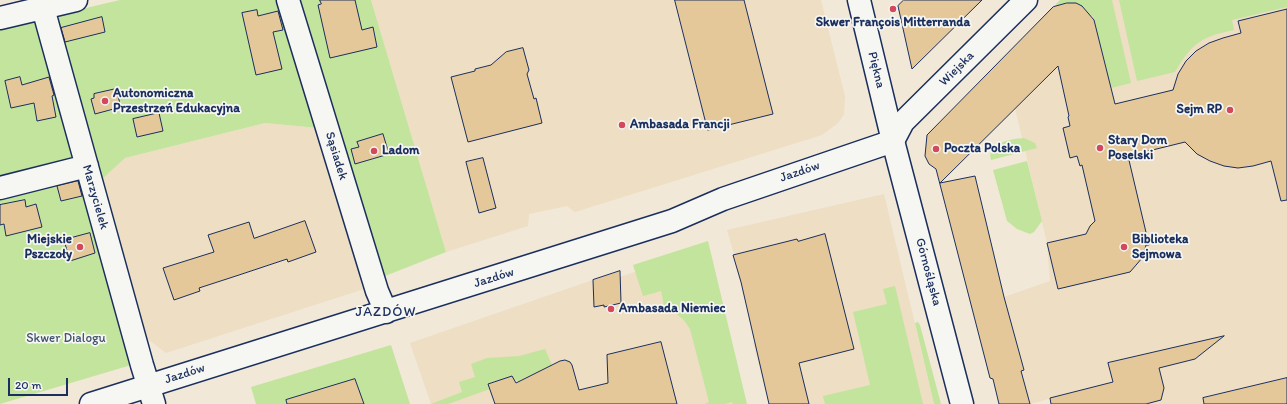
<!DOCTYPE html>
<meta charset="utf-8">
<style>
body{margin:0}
#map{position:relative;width:1287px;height:404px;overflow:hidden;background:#f1e8d7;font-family:Itim,sans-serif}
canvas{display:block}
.scale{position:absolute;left:8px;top:378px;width:60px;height:18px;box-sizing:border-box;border:2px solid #1b2f5e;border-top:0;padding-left:5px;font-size:12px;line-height:14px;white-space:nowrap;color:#1b2f5e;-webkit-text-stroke:3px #f6f6f2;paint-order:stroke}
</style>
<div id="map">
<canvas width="1287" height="404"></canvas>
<div class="scale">20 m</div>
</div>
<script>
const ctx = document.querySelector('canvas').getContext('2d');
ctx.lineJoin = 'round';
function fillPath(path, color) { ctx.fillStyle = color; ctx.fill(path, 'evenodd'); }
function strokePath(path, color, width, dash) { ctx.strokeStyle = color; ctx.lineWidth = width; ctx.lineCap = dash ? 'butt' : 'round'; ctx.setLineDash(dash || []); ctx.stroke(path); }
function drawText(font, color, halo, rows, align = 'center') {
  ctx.font = font + ' Itim,sans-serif'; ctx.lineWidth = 3.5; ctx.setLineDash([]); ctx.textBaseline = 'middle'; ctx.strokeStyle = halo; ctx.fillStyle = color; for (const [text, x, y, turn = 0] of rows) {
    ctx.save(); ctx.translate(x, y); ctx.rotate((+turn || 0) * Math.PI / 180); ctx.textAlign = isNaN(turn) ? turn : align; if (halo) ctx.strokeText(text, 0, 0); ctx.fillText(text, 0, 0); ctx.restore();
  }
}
fillPath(new Path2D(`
 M371,0h450l24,96 -1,18 -6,9 -16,12 -247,77 -8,-6 -38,8 -1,12 -82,26z
 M1060,0h227v404h-202l-4,-14 -51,14 -9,-33 3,-1v-2l-20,-71 46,-16 -3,-38 -32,-135 18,-18 -31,-31z
 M265,123l53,5 49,160 -201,65 -25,-19 -43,-151 27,-25z
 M884,194l50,210h-165l-16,-61 2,-2 -14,-58 -2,-1h1l-7,-27 1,-1 -7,-24z
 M698,250l39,154h-306l-21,-61 209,-72 1,6z`), '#eddec4');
fillPath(new Path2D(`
 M120,0h162l36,128 -53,-5 -140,35 -27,25 -46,-167z
 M296,0h75l75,252 -66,26z
 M1060,0h52l19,83 -20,5 -18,-72h-4c-6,-13 -18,-16 -30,-9l-3,-3z
 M1119,0h168v7l-55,13 2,10c-32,6 -43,14 -59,42l-38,9z
 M38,19l41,140 -79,24v-160z
 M1024,138l11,5 2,5 -46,12c-5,-18 21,-21 33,-22z
 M1027,161l15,60 -8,11 -4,2 -13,-5 -10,-8 -14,-51z
 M81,173l57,190 -138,41v-212z
 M708,241l39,163h-14l-1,-2 -7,2h-20l4,-2 -19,-73c-6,-10 -13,-17 -25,-19l-4,-19 -18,5 -10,-31z
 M895,286l28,118h-98l-2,-8 47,-11 -17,-73 34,-8 -4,-15z
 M918,322l2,3 21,79h-7l-19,-81z
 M391,345l19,59h-154l-5,-17z
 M545,349l7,16 -33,16 -5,-1 -26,5 2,4 -42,15h-17l31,-12 -3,-10 16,-5 -4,-13 16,-6 32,-2z`), '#c3e49d');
const building = new Path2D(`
 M320,0h35l7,30 11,-3 4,20 -47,11 -12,-53 3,-1z
 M675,0h69l29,114 -65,16z
 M904,0h78l-70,69 -14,-63z
 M1067,3h9l6,3 12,14 21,84 58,-14 5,-16 8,-13 10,-10 13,-8 14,-5 18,-5 -3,-12 49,-12v191l-6,1 -10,-40 -18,5 -15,2 -14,-2 -14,-5 -13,-7 -12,-12 -57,14 21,89h-3l-3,12 -13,15 -72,17 -11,-46 39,-9 4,-8 5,-5 -13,-56 -2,1 -3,-10 -7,2 -7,-30 7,-2 -2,-9 1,-1 -11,-50 -118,117 35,-7 29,121 20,73 -3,1 9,33h-31l-6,-25 -3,-1 -54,-209 -7,-5 -4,-8 2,-21 126,-128z
 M257,10l1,6 20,-5 5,19 -10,2 9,37 -26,6 -14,-62z
 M102,17l3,15 -40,10 -4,-14z
 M523,48l6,22 -2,4 7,25 2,-1 6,25 -74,19 -17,-65 24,-6v-2l16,-4 15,-13z
 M20,77l2,8 27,-8 5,18 -2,1 4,21 -19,4 -3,-18 -23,5 -6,-27z
 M116,89l5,18 -26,7 -4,-15 3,-1v-4z
 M159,113l4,18 -26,6 -4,-18z
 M383,134l6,20 -34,10 -4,-15 8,-2 -2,-5z
 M483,158l13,50 -17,5 -13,-51z
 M78,181l4,15 -21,5 -4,-15z
 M25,200l1,7 10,-3 6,23 -36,9 -2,-12 -4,1v-20z
 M305,221l11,31 -28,10 -1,-3 -48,16 -40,13 1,3 -26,9 -11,-32 51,-16 -6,-17 41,-13 5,16z
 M90,233l5,20 -25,8 -6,-21z
 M825,234l29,115 -55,14 10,41h-40l-28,-122 -8,-27 64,-16 1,2z
 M620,271l1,32 -17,4v-2l-10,2 -1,-27z
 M1224,336l-29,23 -36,9 5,20 -3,12 -15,4h-95l-1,-6 63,-16 -5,-19z
 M661,342l16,62h-182l-7,-20 24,-8 4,7 44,-22 5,-1 5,2 2,3 7,25 29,-7 -1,-28z
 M1287,378v26h-83l-1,-6z
 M355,379l9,25h-77l-1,-4z`);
fillPath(building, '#e4c899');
strokePath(building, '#1b2f5e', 1);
const street = new Path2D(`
 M288,0l89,291 9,21
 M43,8l99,357 12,39
 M0,18l76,-18
 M0,188l87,-22
 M91,404l581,-183 51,-22 170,-58 10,-19 123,-122`);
const secondary = new Path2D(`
 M859,0l34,141 69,263`);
strokePath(street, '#1b2f5e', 25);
strokePath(secondary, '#1b2f5e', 25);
strokePath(street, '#f6f6f2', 22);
strokePath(secondary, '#f6f6f2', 22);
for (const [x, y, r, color] of [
 [893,9,4,"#d1495b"],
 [105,101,4,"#d1495b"],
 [1230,110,4,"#d1495b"],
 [622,125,4,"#d1495b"],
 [1100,148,4,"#d1495b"],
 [936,149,4,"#d1495b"],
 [374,151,4,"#d1495b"],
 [80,247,4,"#d1495b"],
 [1124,247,4,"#d1495b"],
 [611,309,4,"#d1495b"]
]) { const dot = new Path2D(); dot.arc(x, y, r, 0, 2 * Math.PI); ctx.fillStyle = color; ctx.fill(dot); strokePath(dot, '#f6f6f2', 1.5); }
drawText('bold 13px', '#1b2f5e', '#f6f6f2', [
 ["Skwer François Mitterranda",893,23,"center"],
 ["Autonomiczna",113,94],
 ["Przestrzeń Edukacyjna",113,109],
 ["Sejm RP",1222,110,"right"],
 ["Ambasada Francji",630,125],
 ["Stary Dom",1108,141],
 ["Poselski",1108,156],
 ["Poczta Polska",944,149],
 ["Ladom",382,151],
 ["Miejskie",72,240,"right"],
 ["Pszczoły",72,255,"right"],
 ["Biblioteka",1132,240],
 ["Sejmowa",1132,255],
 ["Ambasada Niemiec",619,309]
], 'left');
drawText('13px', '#1b2f5e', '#f6f6f2', [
 ["Wiejska",957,69,-45],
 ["Piękna",876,70,76],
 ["Sąsiadek",336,156,73],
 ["Jazdów",800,172,-19],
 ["Marzycielek",95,197,74],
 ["Górnośląska",928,272,75],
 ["Jazdów",494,278,-17],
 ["Jazdów",185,374,-18]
]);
drawText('13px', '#3d536b', '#f6f6f2', [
 ["Skwer Dialogu",66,339]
]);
ctx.letterSpacing = '1px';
drawText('14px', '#1b2f5e', '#f6f6f2', [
 ["JAZDÓW",386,312]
]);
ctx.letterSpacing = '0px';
</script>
